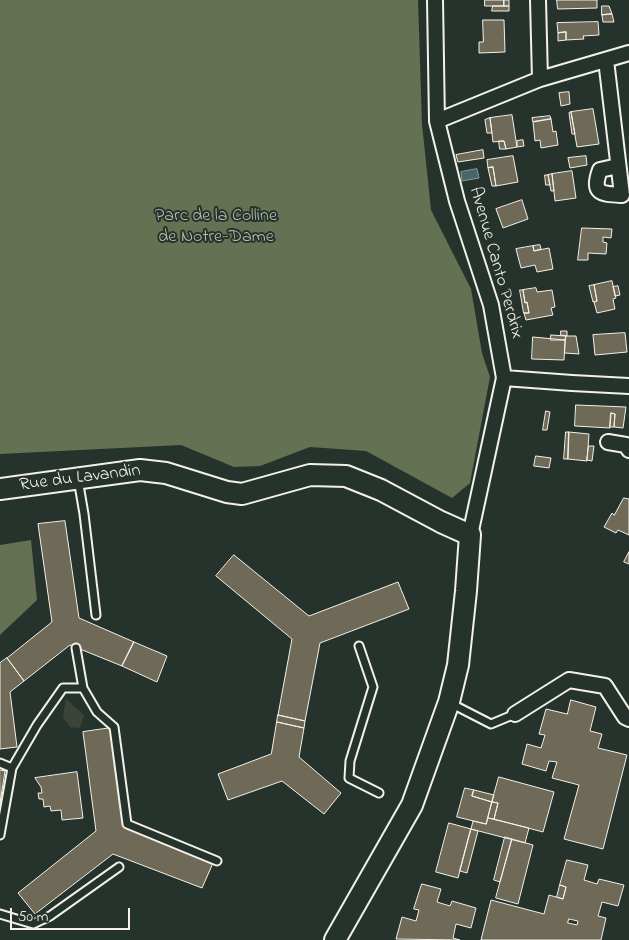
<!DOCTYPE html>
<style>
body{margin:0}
#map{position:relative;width:629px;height:940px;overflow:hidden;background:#26332d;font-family:"Indie Flower",sans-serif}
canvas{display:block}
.scale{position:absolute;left:10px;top:908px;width:120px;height:22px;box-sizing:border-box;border:2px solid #f4f1e8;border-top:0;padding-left:6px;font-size:15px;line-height:18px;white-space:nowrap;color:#f4f1e8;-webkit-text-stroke:4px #26332d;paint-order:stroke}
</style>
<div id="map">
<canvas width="629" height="940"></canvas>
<div class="scale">50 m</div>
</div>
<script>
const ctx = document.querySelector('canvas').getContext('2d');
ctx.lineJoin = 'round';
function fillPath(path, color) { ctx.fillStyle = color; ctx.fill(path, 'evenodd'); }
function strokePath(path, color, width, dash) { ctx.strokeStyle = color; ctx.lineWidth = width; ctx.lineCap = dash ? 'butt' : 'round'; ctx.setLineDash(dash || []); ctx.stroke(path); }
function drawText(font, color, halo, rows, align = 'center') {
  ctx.font = font + ' "Indie Flower",sans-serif'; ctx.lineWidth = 4; ctx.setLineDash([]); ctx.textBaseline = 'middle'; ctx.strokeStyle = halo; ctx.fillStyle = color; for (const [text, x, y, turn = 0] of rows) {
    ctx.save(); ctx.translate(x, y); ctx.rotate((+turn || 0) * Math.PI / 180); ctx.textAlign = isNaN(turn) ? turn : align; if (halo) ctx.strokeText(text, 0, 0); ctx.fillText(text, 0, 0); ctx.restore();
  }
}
fillPath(new Path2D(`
 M66,699l18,16 -4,13 -10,-1 -7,-10z`), '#3c443a');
fillPath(new Path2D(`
 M0,0h418l4,124 9,86 40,79 11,64 8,24 -20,106 -18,15 -86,-47 -56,-4 -50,19 -26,1 -53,-22 -181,9z
 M31,540l6,60 -37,35v-90z`), '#647152');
const water = new Path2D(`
 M477,169l2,9 -17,3 -1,-9z`);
fillPath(water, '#46656c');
strokePath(water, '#8c9d9e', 1);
const building = new Path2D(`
 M485,0h19v6h-19z
 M504,0h5v6h-5z
 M557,0h40v8l-39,1z
 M493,6h16v5h-17z
 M602,6h7l3,8 -10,1z
 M612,14l2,8h-11l-1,-7z
 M483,20h21l1,32 -26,1v-11h4z
 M598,22l1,13 -16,1 1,3 -18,1v-8l-8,1 -1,-10z
 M566,32v8l-8,1v-8z
 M569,92l1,12 -9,2 -2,-13z
 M593,109l6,35 -22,3 -6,-35z
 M571,112l4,22h-3l-3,-21z
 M512,115l5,32 -11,2 -2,-8 -11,1 -3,-24z
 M550,116l1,3 -18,3 -1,-4z
 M490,118l2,15h-5l-2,-13z
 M551,119l2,13 3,-1 2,14 -17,3 -1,-8 -5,1 -2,-19z
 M523,140l1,6 -7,1v-6z
 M499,141h5l2,8h-6z
 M483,150l1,8 -26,4 -2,-7z
 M513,156l5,26 -22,4 -3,-19 -5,1 -1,-8z
 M586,156l1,9 -17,3 -2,-10z
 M493,167l3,19h-4l-4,-18z
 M572,171l4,27 -21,3 -3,-27z
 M552,174l2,17h-3l-3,-16z
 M545,175h3l2,10h-4z
 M522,200l6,19 -25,9 -7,-19z
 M582,228l30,1 -1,9 -8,-1v5l4,1 -1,11 -18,-1v7h-10z
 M540,245l1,4 -7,2 -1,-5z
 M533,246l1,5 15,-3 4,21 -16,3 -2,-7 -14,3 -5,-19z
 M612,281l4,17 -3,1 2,10 -18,4 -3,-11 3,-1 -3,-16z
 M594,285l3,16 -4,1 -4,-16z
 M618,286l2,9 -5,1 -2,-9z
 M536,288l1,4 15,-2 3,17 -4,1 2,7 -27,5 -2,-7h5l-2,-11 -2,1 -2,-13z
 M520,290h3l2,13 2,-1 2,11h-5z
 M561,331h6v5l-6,-1z
 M625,333l2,19 -32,3 -2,-20z
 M551,335l15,1 -1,4h-14z
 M566,336h10l3,18 -14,-1z
 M533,337l32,3 -1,20 -32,-1z
 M576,405l50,2 -3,21 -9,-1 1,-13 -4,-1 -1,15 -35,-2z
 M546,411l4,1 -3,18h-4z
 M611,413l4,1 -1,13h-4z
 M566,432h3l-1,27h-4z
 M569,432l20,2 -2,27 -19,-2z
 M589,446h5l-2,15 -5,-1z
 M536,456l15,2 -2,10 -15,-2z
 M624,498l5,1v36l-11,-5 -2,3 -12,-6 8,-14 2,2z
 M65,521l14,97 55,24 -12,24 -52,-21 -46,36 -17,-23 45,-36 -14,-98z
 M629,552v12l-5,-2z
 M234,555l75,61 89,-34 11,27 -89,34 -15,78 -27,-6 14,-76 -76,-63z
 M134,642l33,14 -10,26 -35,-16z
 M7,658l17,23 -14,11 7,55 -17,2v-86z
 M571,700l25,7 -6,24 12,3 -4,14 29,7 -24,94 -39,-10 15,-54 -27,-7 5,-16 -8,-1 -3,10 -24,-7 5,-20 14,4 4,-13 -6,-1 7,-25 21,5z
 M278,715l27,6 -1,7 -27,-6z
 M277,722l27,6 -5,29 42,36 -17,21 -42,-33 -54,19 -10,-26 53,-20z
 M111,728l12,98 90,37 -11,25 -89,-34 -78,60 -17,-21 78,-62 -13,-99z
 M0,770l5,1 -5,32z
 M77,772l6,46 -21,2 -1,-10 -10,1 -1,-5 -6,1 -1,-8h-4l-1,-6h4l-1,-6 -6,-9z
 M499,777l55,15 -11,40 -49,-13 4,-16 -6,-1z
 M465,788l9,2 -2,6 20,6 -6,22 -29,-7z
 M474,790l20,5 -2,7 -20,-6z
 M492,802l6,1 -4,16 -6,-1z
 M488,818l41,10 -4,15 -54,-14 2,-8 13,3z
 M449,823l22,6 -13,49 -22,-6z
 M471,829l7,2 -11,42 -7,-2z
 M505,837l7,2 -12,43 -6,-2z
 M512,839l21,6 -15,59 -22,-6z
 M567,860l21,5 -4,15 13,4 2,-5 25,6 -6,21 -16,-4 -4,14 8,2 -5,22h-120l10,-40 53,14 5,-19 14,4 3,-12 -6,-2zM569,919l9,2 -1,4 -9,-2z
 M422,884l19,5 -4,13 13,4 2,-5 24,7 -5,20 -15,-4 -3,14 7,2 -64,-1 6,-22 14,4 3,-11 -5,-1z
 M560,885l6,2 -3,12 -6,-2z`);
fillPath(building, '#6e6a57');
strokePath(building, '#f4f1e8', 1);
const lane = new Path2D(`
 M78,479l6,35 12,101
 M359,646l14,41 -23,74 -1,17 30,15
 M76,648l7,40 14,24 17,15 13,97 90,37
 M450,703l41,21 24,-10
 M0,763l12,5 -12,67
 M12,768l25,-43 26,-37h20
 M0,914l33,10 17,-8 69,-49`);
const street = new Path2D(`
 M435,0l2,121 20,80 34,104 13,73 -34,157
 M538,0l2,79
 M606,60l16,135c-21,-1 -31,-1 -22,-25l18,-4
 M437,121l103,-42 89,-26
 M504,378l68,5 57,3
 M608,442l18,3 3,5
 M515,714l54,-34 36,6 20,31 4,2`);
const secondary = new Path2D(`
 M0,489l140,-19 26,3 61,19 15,2 68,-19 36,1 35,14 60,32 29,13 -4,56 -8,74 -9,37 -37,103 -77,135`);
strokePath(lane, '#f4f1e8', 11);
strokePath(street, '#f4f1e8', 18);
strokePath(secondary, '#f4f1e8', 24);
strokePath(lane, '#26332d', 7);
strokePath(street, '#26332d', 14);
strokePath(secondary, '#26332d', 20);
drawText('18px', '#babeac', '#26332d', [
 ["Parc de la Colline",216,217],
 ["de Notre-Dame",216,238]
]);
drawText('18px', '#f4f1e8', '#26332d', [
 ["Avenue Canto Perdrix",495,263,74],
 ["Rue du Lavandin",80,479,-7]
]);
</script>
